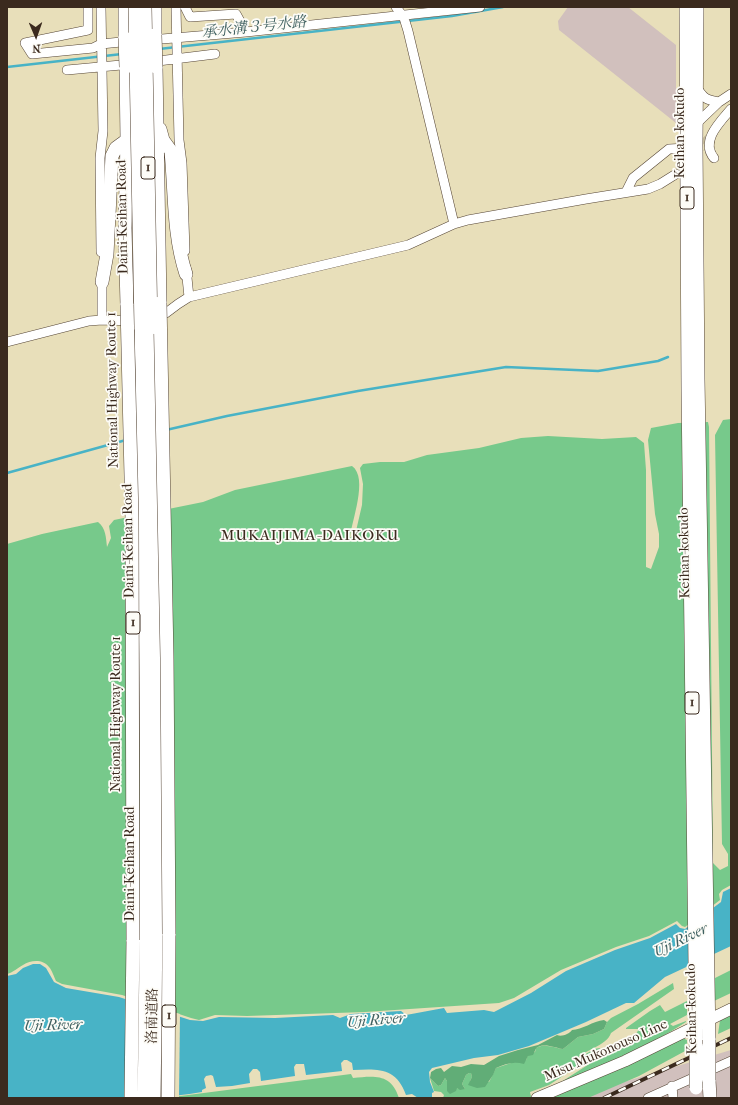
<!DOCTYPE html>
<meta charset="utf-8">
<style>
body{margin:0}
#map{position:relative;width:738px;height:1105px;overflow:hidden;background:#e8dfba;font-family:"IM FELL French Canon",serif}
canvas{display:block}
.frame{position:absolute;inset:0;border:8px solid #3b2a1e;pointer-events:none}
.north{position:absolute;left:16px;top:16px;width:40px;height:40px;-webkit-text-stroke:3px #fdfcf7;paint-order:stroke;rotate:178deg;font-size:11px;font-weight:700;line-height:16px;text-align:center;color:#3b2a1e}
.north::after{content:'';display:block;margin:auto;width:14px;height:18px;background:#3b2a1e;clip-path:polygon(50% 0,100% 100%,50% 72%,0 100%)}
</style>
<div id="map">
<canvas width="738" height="1105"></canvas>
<div class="frame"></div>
<div class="north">N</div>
</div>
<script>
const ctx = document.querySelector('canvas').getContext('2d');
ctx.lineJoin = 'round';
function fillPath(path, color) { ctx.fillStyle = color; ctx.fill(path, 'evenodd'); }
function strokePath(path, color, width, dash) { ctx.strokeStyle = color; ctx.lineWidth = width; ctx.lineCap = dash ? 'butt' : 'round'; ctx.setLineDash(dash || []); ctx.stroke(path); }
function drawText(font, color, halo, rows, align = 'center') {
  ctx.font = font + ' "IM FELL French Canon","Noto Serif JP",serif'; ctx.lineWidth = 3.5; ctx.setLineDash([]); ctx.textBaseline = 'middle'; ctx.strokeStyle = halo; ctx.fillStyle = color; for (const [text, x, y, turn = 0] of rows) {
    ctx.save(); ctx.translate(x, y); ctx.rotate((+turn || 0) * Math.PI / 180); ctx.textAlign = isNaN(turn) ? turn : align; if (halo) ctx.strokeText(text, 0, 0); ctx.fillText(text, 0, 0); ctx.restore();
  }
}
fillPath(new Path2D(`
 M568,7h60l48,38v78l-117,-93 -1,-9z
 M731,1050v48h-161z`), '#d1c0bd');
fillPath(new Path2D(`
 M731,419v466l-9,5 -3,4 1,6 -35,27 -3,-1 -5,-5 -28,15 -33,11 -55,23 -47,28 -15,5 -134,9 -118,4 -32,-1 -16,5 -8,-2 -69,-23 -60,-11 -6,-3c-2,-4 -4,-11 -7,-14 -6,-8 -18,-7 -26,-2 -6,3 -9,7 -16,9v-430l35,-10 56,-12c8,6 8,16 9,25l4,-9 -2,-12 5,-6 89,-18 32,-12 117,-24c17,12 -1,56 -2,72l6,-7 6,-26 1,-21 -3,-16 3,-4 17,-2h24l23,-7 52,-7 42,-10 27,-2 54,3 34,-2 8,6 2,27v97l5,2 8,-22v-13l-4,-20 -7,-74 3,-12 27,-5 30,-1 1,5 4,436 7,7 8,-4v-12l-6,-10 -7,-409 8,-15z
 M731,970v23l-17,8 -1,-22z
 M673,983l1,6 -63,44c-4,13 -28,17 -37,28l20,-12 6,-1 -2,5 -49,32 -19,7 1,5 -88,1 1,-3 -3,-3 -7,-1 -4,-13 8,8 3,-1 4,-7 2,3v10l9,-3 9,1 -3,-5 4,-9 3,-2h2l1,4 -2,4 19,1 7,-14 15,-5 15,-3 2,-5 7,-3 1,-4c9,-5 18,0 27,1l15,-12 15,-3 11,-5 3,-7 4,-4 27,-14z
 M687,1001v14l-17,9 3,2 13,-5v1c-40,26 -84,44 -128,62l78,-50 3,-5h-13v-1l24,-17 10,-6 5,7z
 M731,1014v14l-13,6 2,-14z
 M680,1037l7,3v10l-48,26 -51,22h-45z
 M351,1074l2,4c21,-2 38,-5 46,20h-234z`), '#77c98b');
fillPath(new Path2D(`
 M604,1020l3,2 -3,7 -11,5 -15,3 -15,12c-7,-1 -18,-6 -25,-2 -3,1 -3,5 -5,8l-5,1 -4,8c-10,-3 -19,0 -28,4l-3,7 -8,12 -8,1 -9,-3 4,-8 -1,-4h-2l-3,2 -4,9 3,5 -5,1 -3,-2 -1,3 -6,3 -3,-3v-10l-2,-3 -4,7 -3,1 -8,-8 1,-6 5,-3 5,-1 3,4 8,-6 9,1 10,-3 13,1 15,-9 19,-6 20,-5 19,-10c5,2 12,-1 15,-5 10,0 21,-9 32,-10z`), '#61ad77');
fillPath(new Path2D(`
 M731,888v58l-66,31 -31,26h-8l-40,19 -57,24 -31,9 -24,3 -42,10 -3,4 1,10 4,10 -2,1v5h-14l-6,-4 -6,1c-10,-28 -28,-26 -53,-25l-1,-7 -5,-3h-3l-3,3 1,8 -36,4 -2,-11h-8l-2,3 1,9 -34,5 -1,-9 -3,-3h-4l-4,5 1,9 -18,3 -16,1 -3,-11 -2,-1 -5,1 -2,3 2,9 -4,2v2c-63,11 -132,6 -195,6v-122l9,-2 7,-6 10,-4h7l6,4 8,14 12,6 53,9 71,23 13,1 16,-4 56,1 58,-3 7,3 11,-4 50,-3 5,4c13,-2 25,-5 38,-7l3,5 37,-3 10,2 37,-19 35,-22 49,-21 35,-12 26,-14 4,4 5,1 36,-27 2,-10z`), '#48b3c6');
fillPath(new Path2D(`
 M163,1009l17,5 -1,83 -11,1z`), '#e8dfba');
strokePath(new Path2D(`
 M159,49l293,-33 51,-9
 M7,67l115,-13
 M166,430l61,-14 131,-25 148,-24 92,4 60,-10 10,-4
 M7,473l119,-33`), '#48b3c6', 2.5);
strokePath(new Path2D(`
 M676,174l33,-36`), '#c5bb9b', 9, [9, 4.5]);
const minor = new Path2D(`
 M88,7v23l-63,13 7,11 61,-6 8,-4 30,-3
 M101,7l2,124 -3,27 1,94
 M176,7l3,133 3,23 3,88
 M185,7l5,10 46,-3 10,18
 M396,7l8,11 4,13 46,193
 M150,40l96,-8 234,-25
 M150,62l65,-8
 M67,70l65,-6
 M697,88c7,11 10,12 22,14
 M696,124l23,-22 12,-8
 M714,158c-14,-17 6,-36 17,-49
 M626,192l7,-14 36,-29 18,-1
 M186,268l3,29
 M102,277v43
 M7,342l82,-21 13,-1 35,1 29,-8 12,-9 11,-7 219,-52 46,-21 14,-4 118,-21 62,-10 12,-5 16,-10
 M672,1086l1,12
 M648,1098l83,-37`);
const major = new Path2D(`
 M537,1098l88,-37 106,-52`);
const highway = new Path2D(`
 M125,7v31
 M155,7v28
 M686,7l2,382 8,657
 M697,7l-1,138 2,234 11,661
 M126,67l1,73 -2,88 2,77
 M156,67l4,236
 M160,129l3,11 8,11c4,41 2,84 15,123
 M102,282l5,-28 5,-98 4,-8 11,-8
 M141,328c5,257 8,513 3,770
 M151,328c5,257 7,513 3,770
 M709,1080l1,18
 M131,1098l2,-158
 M168,1098l1,-164`);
strokePath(minor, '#554535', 10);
strokePath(major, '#554535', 12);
strokePath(highway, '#554535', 14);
strokePath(minor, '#fff', 9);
strokePath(major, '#fff', 11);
strokePath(highway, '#fff', 13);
const rail = new Path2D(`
 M604,1098l127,-60`);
strokePath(rail, '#3b2a1e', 4);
strokePath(rail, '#fdfcf7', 2.5, [8]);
const highwayBridge = new Path2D(`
 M135,7l6,321
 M145,7l6,321
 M155,35l1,32
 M125,38l1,29
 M160,303l7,355 2,276
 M127,305l5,214 1,421
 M709,1040v40
 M696,1046v42`);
strokePath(highwayBridge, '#554535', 14, []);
strokePath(highwayBridge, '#fff', 13);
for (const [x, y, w] of [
 [148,168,14],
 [687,198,14],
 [133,623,14],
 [692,703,14],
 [169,1016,14]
]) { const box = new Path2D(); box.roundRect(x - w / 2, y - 11, w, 22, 3); ctx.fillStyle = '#fdfcf7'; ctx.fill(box); strokePath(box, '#3b2a1e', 1); }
drawText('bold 13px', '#3b2a1e', null, [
 ["1",148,168],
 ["1",687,198],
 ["1",133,623],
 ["1",692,703],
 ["1",169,1016]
]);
drawText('14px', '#3b2a1e', '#fdfcf7', [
 ["Keihan-kokudo",681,133,-90],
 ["Daini-Keihan Road",123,217,-91],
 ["National Highway Route 1",113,390,-91],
 ["Daini-Keihan Road",129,541,-91],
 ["Keihan-kokudo",685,553,-91],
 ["National Highway Route 1",117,714,-90],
 ["Daini-Keihan Road",131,864,-90],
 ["Keihan-kokudo",692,1009,-91],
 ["洛南道路",153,1016,-89],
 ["Misu Mukonouso Line",606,1051,-24]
]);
drawText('italic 15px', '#406161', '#fdfcf7', [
 ["承水溝３号水路",254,28,-6],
 ["Uji River",681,941,-26],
 ["Uji River",376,1021,-5],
 ["Uji River",53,1026,-2]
]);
ctx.letterSpacing = '1px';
drawText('15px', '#3b2a1e', '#fdfcf7', [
 ["MUKAIJIMA-DAIKOKU",310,536]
]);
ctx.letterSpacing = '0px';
</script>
